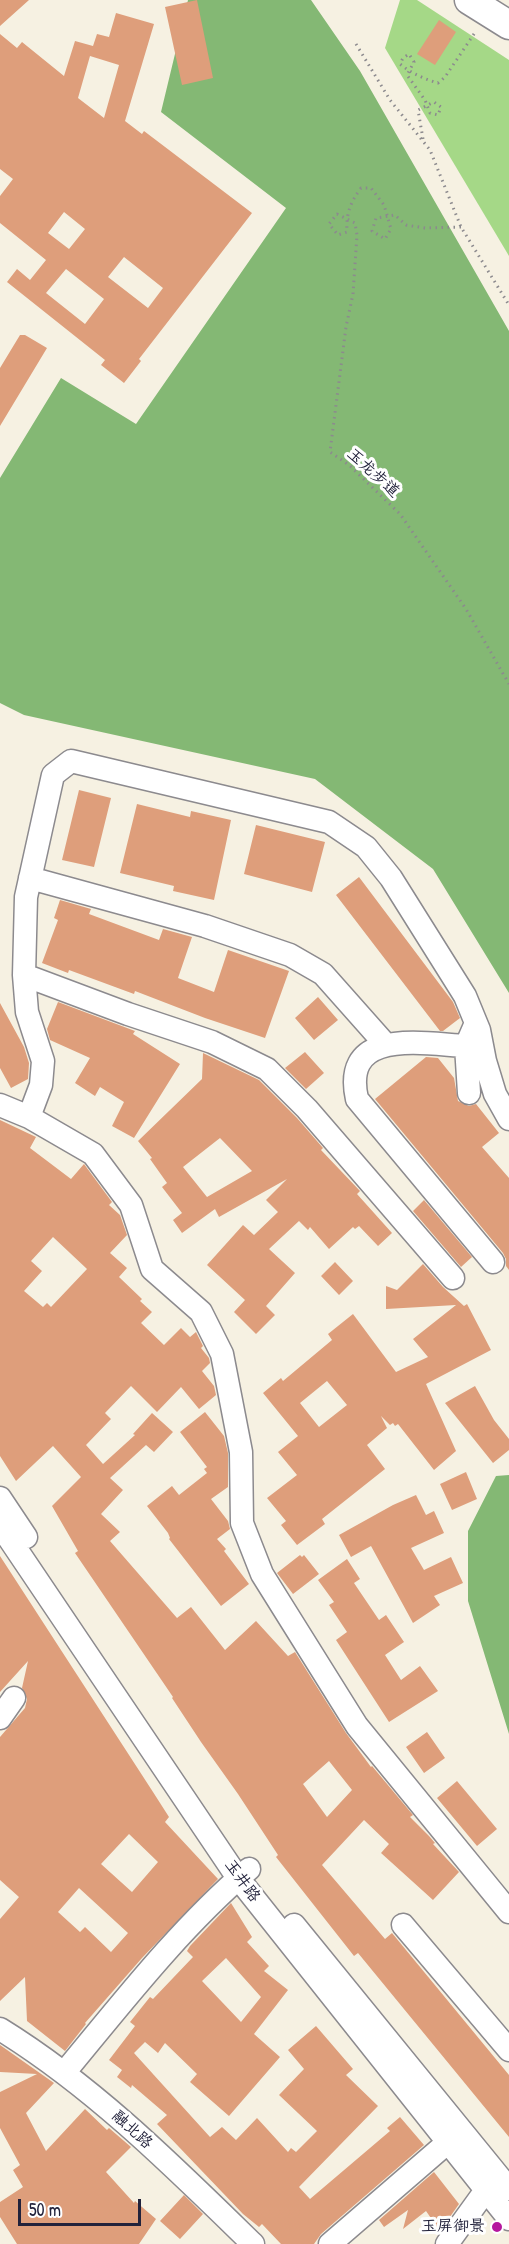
<!DOCTYPE html>
<meta charset="utf-8">
<style>
body{margin:0}
#map{position:relative;width:509px;height:2244px;overflow:hidden;background:#f6f1e2;font-family:"Patrick Hand",sans-serif}
canvas{display:block}
.scale{position:absolute;left:18px;top:2199px;width:123px;height:27px;box-sizing:border-box;border:3px solid #22223b;border-top:0;padding-left:8px;font-size:18px;line-height:21px;white-space:nowrap;color:#22223b;-webkit-text-stroke:4px #fff;paint-order:stroke}
</style>
<div id="map">
<canvas width="509" height="2244"></canvas>
<div class="scale">50 m</div>
</div>
<script>
const ctx = document.querySelector('canvas').getContext('2d');
ctx.lineJoin = 'round';
function fillPath(path, color) { ctx.fillStyle = color; ctx.fill(path, 'evenodd'); }
function strokePath(path, color, width, dash) { ctx.strokeStyle = color; ctx.lineWidth = width; ctx.lineCap = dash ? 'butt' : 'round'; ctx.setLineDash(dash || []); ctx.stroke(path); }
function drawText(font, color, halo, rows, align = 'center') {
  ctx.font = font + ' "Patrick Hand","LXGW WenKai TC",sans-serif'; ctx.lineWidth = 6; ctx.setLineDash([]); ctx.textBaseline = 'middle'; ctx.strokeStyle = halo; ctx.fillStyle = color; for (const [text, x, y, turn = 0] of rows) {
    ctx.save(); ctx.translate(x, y); ctx.rotate((+turn || 0) * Math.PI / 180); ctx.textAlign = isNaN(turn) ? turn : align; if (halo) ctx.strokeText(text, 0, 0); ctx.fillText(text, 0, 0); ctx.restore();
  }
}
fillPath(new Path2D(`
 M400,0h17l92,60v196l-124,-208z`), '#a5d887');
fillPath(new Path2D(`
 M188,0h123l49,71 149,260v662l-76,-124 -118,-90 -291,-64 -24,-12v-225l61,-100 75,46 150,-216 -125,-96z
 M509,1475v259l-41,-133v-70l28,-55z`), '#84b874');
fillPath(new Path2D(`
 M0,0h29l-29,26z
 M197,0l16,78 -31,7 -17,-78z
 M116,13l38,11 -29,97 17,13 2,-3 108,82 -113,146 2,2 -17,22 -23,-18 4,-5 -98,-78 10,-13 13,11 16,-20 -46,-37v-27l13,-17 -13,-10v-135l17,14 5,-6 42,34 11,-35 18,5 4,-12 12,3zM90,56l29,9 -15,53 -26,-20zM64,212l21,17 -16,20 -21,-16zM124,257l39,31 -15,20 -40,-31zM66,269l38,30 -19,25 -39,-31z
 M439,20l17,12 -21,33 -18,-11z
 M20,335h5l22,13 -47,78v-58z
 M79,790l32,8 -17,69 -32,-7z
 M137,804l53,13 1,-6 40,9 -17,80 -41,-9 1,-5 -54,-13z
 M256,825l69,17 -13,50 -68,-18z
 M359,877l94,125 7,16 -17,13h-3l-104,-136z
 M60,900l31,9 -2,5 70,26 4,-11 29,8 -14,41 36,14 14,-42 61,21 -24,67 -60,-20 -70,-27 -1,3 -65,-24 -1,3 -26,-10 16,-43 -4,-2z
 M318,997l20,23 -24,20 -19,-22z
 M58,1002l77,29 -2,3 47,30 -46,74 -22,-12 12,-24 -24,-15 -5,9 -20,-13 15,-25 -40,-18 -3,-11z
 M0,1003l24,44 5,16 -1,16 -17,9 -11,-20z
 M305,1052l19,21 -18,16 -21,-21z
 M203,1053l56,27 38,38 26,30 -2,2 39,41 -3,3 35,39 -14,13 -19,-20 -4,3 -2,-2 -24,22 -19,-22 -2,3 -9,-9 -30,28 26,24 -29,33 9,9 -19,19 -22,-22 11,-12 -38,-35 36,-40 11,10 24,-23 -12,-12 21,-21 -68,38 -4,-8 -33,24 -9,-13 9,-7 -20,-26 5,-4 -17,-24 2,-1 -14,-17 64,-62zM220,1138l32,33 -45,26 -24,-30z
 M426,1057l12,1 16,20 4,23 11,5 7,-2 23,29 -17,14 27,31v92l-3,-4v-7l-3,-6 -128,-154z
 M0,1120l36,17 -6,11 41,31 13,-15 28,38 -3,3 11,10 7,20 -17,18 17,15 -8,9 23,22 -2,2 12,11 -11,11 23,22 17,-17 9,9 6,-5 7,14 -2,2 8,10 1,5 -8,8 12,15 2,9 -17,14 -18,-22 -24,25 -26,-26 -26,27 6,6 -25,26 17,19 32,-29 -2,-1 19,-21 21,19 -19,20 -8,-7 -36,33 13,12 -22,24 19,18 -10,9 67,77 14,-11 34,43 31,-29 32,35 7,-4 51,81 25,34 1,-1 41,49 -3,2 19,19 6,7 -2,1 26,28 -26,28 -52,-47 8,-9 -25,-24 -42,45 63,74 7,-6 117,142v62l-151,-184 -4,3 -78,-99 2,-2 -40,-61 -37,-52 -29,-44 1,-1 -98,-144 3,-2 -26,-45 29,-29 -28,-31 -37,35 -16,-25zM53,1237l34,32 -36,38 -4,-4 -4,4 -19,-16 18,-20 -11,-10zM329,1761l23,29 -25,27 -24,-33z
 M424,1200l48,57 -11,10 -48,-56z
 M335,1262l18,19 -14,14 -18,-19z
 M423,1264l20,23 21,19 3,-2 24,46 -65,34 30,67 -22,19 -36,-46 -3,2 -2,-3 -3,2 -9,-9 6,12 -20,17 18,24 -63,50 3,5 -28,21 -16,-20 5,-4 -19,-23 30,-23 -19,-23 20,-16 -35,-43 18,-15 2,3 49,-41 -4,-6 25,-20 43,58 32,-15 -15,-18 43,-34 -70,4v-23l11,4zM327,1381l20,24 -28,22 -19,-24z
 M475,1386l19,34 15,19v11l-16,13 -48,-60z
 M205,1412l19,24 4,17v34l-17,12 17,22 2,8 -13,10 9,10 -2,2 25,33 -28,22 -52,-67 1,-1 -2,-5 -21,-27 25,-20 7,9 28,-22 -3,-4 3,-2 -27,-35z
 M466,1472l11,27 -25,11 -12,-26z
 M416,1495l10,20 8,-4 10,22 -33,15 13,22 27,-13 12,26 -29,13 6,9 -27,18 -42,-77 -20,11 -12,-22 54,-30z
 M300,1555l2,2 2,-2 15,19 -26,20 -16,-21z
 M0,1556l153,236 16,25 -4,5 53,57 -76,79 -57,65 1,1 -21,27 -38,-30 -2,-44 -25,24v-82l19,-22 -19,-17v-143l25,-29 2,-9 -5,-11 6,-27 -28,31zM129,1834l29,28 -26,30 -31,-28zM79,1888l49,45 -17,19 -26,-25 -5,5 -22,-20z
 M347,1559l13,20 -6,4 25,37 7,-5 18,27 -19,13 16,25 19,-14 18,25 -49,31 -53,-82 11,-8 -18,-27 5,-3 -16,-22z
 M427,1732l18,26 -21,15 -18,-26z
 M457,1781l40,48 -20,17 -40,-48z
 M231,1903l21,34 -5,5 22,24 -5,5 24,19 -34,44 26,23 -51,59 -39,-34 7,-8 -32,-31 -7,10 -13,-11 -11,11 76,84 12,-10 14,13 21,-22 31,34 3,-4 5,4 21,-21 -38,-36 25,-26 -16,-19 28,-24 37,43 -7,6 32,31 -79,81 11,12 80,-68 -3,-3 13,-11 24,28 -103,89 -7,10h-33l-19,-20 -3,3 -16,-13 -86,-90 10,-9 -35,-30 -1,3 -14,-11 5,-7 -13,-10 26,-34 -5,-4 20,-25 3,2 40,-42 -6,-6 3,-5zM226,1958l35,39 -20,25 -39,-41z
 M0,2045l54,38 -28,30 20,38 39,-42 22,21 2,-2 22,19 -25,25 28,31 1,-2 21,18 -17,25h-122l-17,-27v-15l23,-15 -10,-17 7,-5 -20,-37v-36l37,-18 -37,-2z
 M434,2172l25,32 -19,27 -14,-20 -23,18 5,-19 -24,17 -5,-7z
 M184,2195l19,19 -23,25 -20,-18z`), '#de9e7b');
const minor = new Path2D(`
 M30,878l175,48 85,29 33,19 63,71
 M24,975l104,39 84,28 55,27 40,40 146,169
 M476,1023l-10,23c-43,-2 -125,-19 -109,53l136,163
 M466,1046l3,47
 M0,1105l29,12 12,-32 2,-24 -16,-49 -3,-37 2,-78 27,-122 18,-14 258,61 37,25 25,31 74,118 14,34 6,31 10,33 14,25
 M29,1117l64,37 38,51 21,64 49,43 21,42 19,98 1,71 20,51 95,152 152,186
 M0,1498l26,39
 M0,1525l238,353 271,341
 M0,1718l14,-20
 M294,1925l215,264
 M403,1925l106,125
 M0,2029c94,58 174,138 253,215
 M64,2073c58,-70 115,-144 185,-204
 M330,2244l117,-101
 M447,2244l39,-54`);
const major = new Path2D(`
 M469,0l40,25`);
strokePath(minor, '#8c8a8e', 25);
strokePath(major, '#8c8a8e', 31);
strokePath(new Path2D(`
 M356,44l34,56 40,50 31,77 48,78
 M423,139l-5,-29 16,-8 7,5 -3,8 -8,-2 -5,-13 -18,-25 7,-13 -5,-8 -6,4 -3,6c11,9 24,15 38,19l7,-6 31,-46
 M461,227l-36,1 -19,-3 -11,-10 -19,3 -4,13 13,8 6,-10 -7,-24 -13,-17h-10c-11,15 -15,26 -14,44l-9,3 -9,-11 8,-10 18,9 2,12 -4,59 -7,33 -16,125 19,13 51,49 66,95 43,75`), '#8c8a8e', 3, [1.5, 4.5]);
strokePath(minor, '#fff', 22);
strokePath(major, '#fff', 28);
for (const [x, y, r, color] of [
 [497,2227,6,"#b5179e"]
]) { const dot = new Path2D(); dot.arc(x, y, r, 0, 2 * Math.PI); ctx.fillStyle = color; ctx.fill(dot); strokePath(dot, '#fff', 2); }
drawText('16px', '#22223b', '#fff', [
 ["玉龙步道",373,473,42],
 ["玉井路",242,1881,54],
 ["融北路",132,2130,42]
]);
drawText('16px', '#22223b', '#fff', [
 ["玉屏御景",485,2227]
], 'right');
</script>
